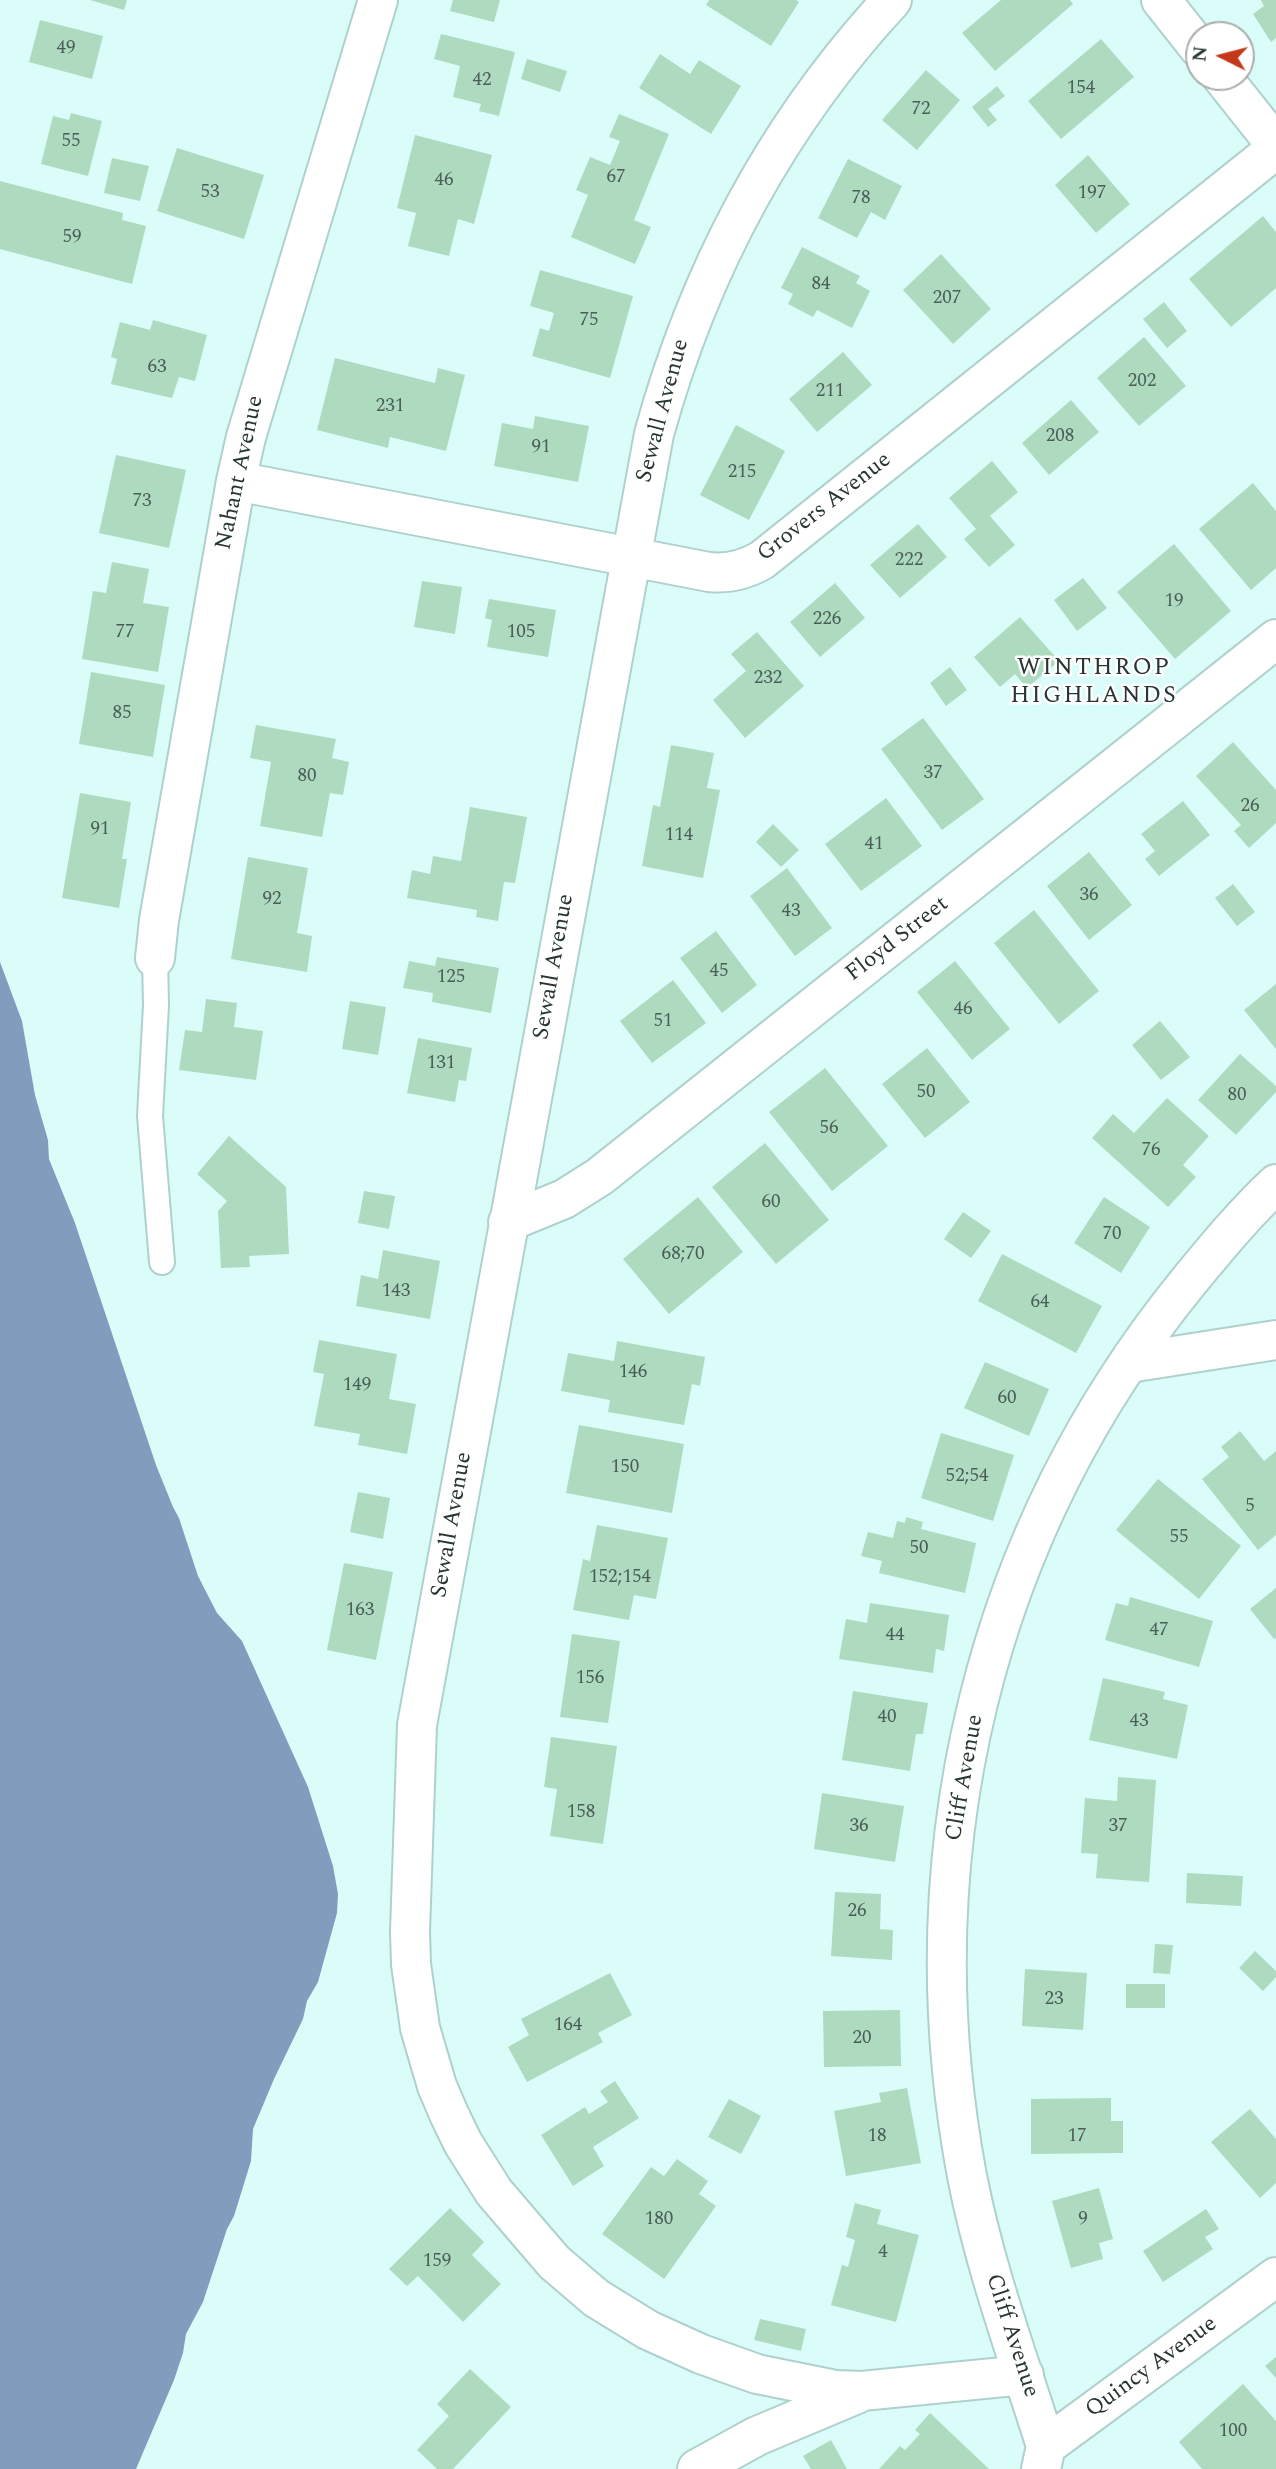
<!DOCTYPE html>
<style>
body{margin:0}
#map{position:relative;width:1276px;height:2469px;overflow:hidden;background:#dbfdfa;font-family:Spectral,serif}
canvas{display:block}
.north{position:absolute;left:1185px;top:21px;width:70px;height:70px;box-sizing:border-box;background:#fff;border:2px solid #a9aead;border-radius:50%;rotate:276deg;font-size:19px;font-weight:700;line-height:28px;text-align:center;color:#273533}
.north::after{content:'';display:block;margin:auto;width:24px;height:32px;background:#c33919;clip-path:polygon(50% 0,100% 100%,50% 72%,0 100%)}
</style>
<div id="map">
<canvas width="1276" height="2469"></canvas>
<div class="north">N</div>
</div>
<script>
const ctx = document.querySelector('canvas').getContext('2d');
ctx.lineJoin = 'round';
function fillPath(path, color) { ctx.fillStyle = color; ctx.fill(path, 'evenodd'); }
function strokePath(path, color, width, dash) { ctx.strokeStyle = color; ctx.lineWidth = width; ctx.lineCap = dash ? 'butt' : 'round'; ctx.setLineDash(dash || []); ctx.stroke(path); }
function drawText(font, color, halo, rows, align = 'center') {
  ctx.font = font + ' Spectral,serif'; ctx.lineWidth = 5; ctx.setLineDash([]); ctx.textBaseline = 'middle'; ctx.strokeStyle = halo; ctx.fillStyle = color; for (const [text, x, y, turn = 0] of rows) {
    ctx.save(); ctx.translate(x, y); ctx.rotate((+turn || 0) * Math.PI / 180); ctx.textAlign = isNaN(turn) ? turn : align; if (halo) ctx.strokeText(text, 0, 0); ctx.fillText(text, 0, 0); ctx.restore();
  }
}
fillPath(new Path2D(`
 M0,962l22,59 13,74 13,45 1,19 26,64 81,242 17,42 6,11 19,58 19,37 25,28 66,146 25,79 5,28 -1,19 -19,69 -11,19 -4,18 -29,60 -21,50 -2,32 -17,55 -7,13 -24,73 -17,32 -3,19 -9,27 -38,89h-136z`), '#809dbe');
fillPath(new Path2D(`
 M90,0h37l-3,10z
 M453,0h47l-6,22 -44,-11z
 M709,0h87l3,2 -28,44 -65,-41z
 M1001,0h69l3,4 -78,67 -33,-38z
 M1261,0h15v38l-5,4 -18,-28 11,-8z
 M40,20l63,16 -11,43 -63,-17z
 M441,34l74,18 -16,64 -20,-5 2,-7 -28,-7 7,-31 -26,-7z
 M1101,39l33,38 -73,62 -33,-38z
 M660,54l30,20 9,-14 42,26 -30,48 -72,-46z
 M527,59l40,12 -7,21 -39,-13z
 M926,70l34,30 -43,50 -35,-30z
 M997,86l8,10 -17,13 9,11 -9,7 -16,-20z
 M71,113l31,8 -14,55 -47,-12 12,-48 16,4z
 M619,114l50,20 -35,86 17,7 -16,37 -64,-27 17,-42 -12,-5 14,-33 20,8 10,-24 -11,-4z
 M415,135l77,20 -18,69 -16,-5 -9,37 -41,-10 8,-33 -19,-5z
 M177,148l87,27 -20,64 -87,-28z
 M1088,155l42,49 -34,29 -41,-48z
 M112,158l37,8 -9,35 -36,-8z
 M848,159l54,27 -17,34 -14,-8 -14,26 -39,-20z
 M0,181l123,32 -1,7 24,6 -14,58 -132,-35z
 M1263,216l13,16v56l-45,39 -42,-48z
 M802,247l58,29 -4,7 14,8 -18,37 -35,-18 -4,7 -25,-13 5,-10 -12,-6z
 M941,254l50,55 -38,35 -50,-54z
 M540,270l93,26 -23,82 -78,-22 8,-28 9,3 5,-18 -24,-7z
 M1164,302l23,29 -20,17 -24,-29z
 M153,320l54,15 -12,46 -16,-4 -7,21 -61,-14 6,-25 -6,-2 9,-35 30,8z
 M1144,337l42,49 -47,40 -42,-48z
 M843,352l29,33 -55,47 -28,-33z
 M335,358l100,25 3,-15 27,7 -19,76 -56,-14 -2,11 -71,-18z
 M1071,400l28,32 -50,43 -27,-32z
 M535,416l54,10 -11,56 -84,-16 8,-43 31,6z
 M736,425l49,26 -36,69 -49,-25z
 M116,455l70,15 -17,78 -70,-15z
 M992,461l26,31 -28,24 25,29 -26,22 -25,-28 12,-10 -27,-31z
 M1253,483l23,28v57l-25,22 -52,-61z
 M918,524l29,33 -47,41 -30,-33z
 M1174,544l57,67 -56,48 -58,-67z
 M112,562l37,7 -6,34 26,4 -11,65 -76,-13 11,-68 13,2z
 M1083,578l24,30 -30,23 -23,-31z
 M422,581l40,6 -7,47 -41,-7z
 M835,583l30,35 -45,39 -30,-35z
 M489,599l67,11 -8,47 -61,-10 5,-27 -7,-2z
 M1020,617l39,44 -32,27 -12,-14 -15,13 -26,-30z
 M757,632l47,54 -59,52 -32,-38 33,-29 -15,-17z
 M950,667l17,23 -21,16 -16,-23z
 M91,672l74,13 -12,72 -74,-13z
 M923,718l61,81 -42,31 -61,-81z
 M256,725l80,14 -4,19 17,4 -6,33 -13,-2 -8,44 -62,-11 11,-64 -21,-4z
 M1233,742l43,48v33l-27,25 -15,-17 7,-6 -45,-49z
 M671,745l43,8 -7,35 13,2 -17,88 -61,-12 11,-61 7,2z
 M80,793l51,9 -9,57h5l-8,49 -57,-10z
 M886,798l36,48 -61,45 -36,-47z
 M1183,801l27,34 -51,41 -14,-17 10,-8 -14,-17z
 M470,807l57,10 -12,66 -11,-1 -6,39 -22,-4 1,-7 -70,-12 5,-28 18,4 3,-18 28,5z
 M773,824l26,26 -18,17 -25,-25z
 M1089,852l43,53 -43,35 -42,-54z
 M248,857l60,11 -11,65 15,3 -5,36 -76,-13z
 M787,868l45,60 -37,28 -45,-60z
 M1233,884l22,28 -18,14 -22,-28z
 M1034,910l65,81 -40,33 -65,-81z
 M716,931l41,54 -35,28 -42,-55z
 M437,957l62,11 -8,45 -59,-11 1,-9 -30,-5 6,-27 26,5z
 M955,961l55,68 -38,31 -55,-68z
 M673,980l33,43 -54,40 -32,-42z
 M1276,984v65l-32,-39z
 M206,999l31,4 -3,24 29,4 -7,49 -77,-10 6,-40 17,2z
 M350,1001l36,6 -8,48 -36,-6z
 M1160,1021l30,36 -29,23 -29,-35z
 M418,1038l54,10 -6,33 -7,-1 -4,22 -48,-9z
 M927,1048l43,54 -45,36 -43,-54z
 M1240,1054l36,32v6l-40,43 -38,-35z
 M825,1068l63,78 -56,45 -63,-79z
 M1167,1098l42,38 -26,29 13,12 -28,30 -76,-69 21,-24 21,19z
 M229,1136l57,51 3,67 -40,2 1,11 -29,1 -3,-57 9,-10 -30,-27z
 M765,1143l64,77 -53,44 -64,-77z
 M364,1191l31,5 -6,33 -31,-6z
 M698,1197l45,55 -74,62 -46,-55z
 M1104,1197l46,30 -29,46 -47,-30z
 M963,1212l28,19 -20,27 -27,-19z
 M383,1250l57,11 -10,58 -74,-13 5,-31 17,4z
 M1002,1254l100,52 -26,47 -98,-52z
 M319,1340l78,14 -8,45 27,5 -9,50 -49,-9 2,-11 -46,-8 10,-52 -11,-2z
 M617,1341l88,16 -5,29 -8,-2 -8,41 -76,-13 2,-12 -49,-9 7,-38 46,8z
 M985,1362l64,27 -20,47 -65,-28z
 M579,1425l105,19 -12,69 -106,-20z
 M1240,1431l24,30 12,-10v84l-18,15 -56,-71 27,-22 -8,-10z
 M941,1433l73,22 -21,66 -72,-23z
 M1158,1479l83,67 -42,53 -83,-69z
 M358,1492l32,6 -7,41 -33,-7z
 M906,1517l17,5 -2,7 55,14 -11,50 -86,-20 3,-12 -21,-5 7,-24 25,6 4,-17 8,2z
 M597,1525l71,13 -12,61 -22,-4 -5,25 -56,-10 10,-51 7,2z
 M344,1563l49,9 -17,88 -49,-10z
 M1276,1588v50l-2,1 -24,-30z
 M1130,1597l83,24 -14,46 -94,-27 11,-37 12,3z
 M870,1603l79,12 -5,36 -8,-2 -3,24 -94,-14 7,-40 21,4z
 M572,1634l48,7 -12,82 -48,-6z
 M1103,1678l62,14 -2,7 25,6 -11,54 -88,-19z
 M853,1691l75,12 -5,31h-7l-6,37 -68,-11z
 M551,1737l66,9 -14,98 -53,-8 7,-47 -13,-2z
 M1118,1777l38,3 -7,102 -53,-4 2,-24 -17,-1 4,-55 32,3z
 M822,1793l82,13 -9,56 -81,-13z
 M1187,1873l56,3 -2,30 -55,-3z
 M835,1892l46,2 -1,35 13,1 -1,30 -61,-4z
 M1155,1944l18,1 -3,29 -17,-1z
 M1255,1951l21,20v6l-13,14 -24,-23z
 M1025,1969l62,4 -4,57 -61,-4z
 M610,1973l22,42 -34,18 5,9 -76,40 -19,-35 21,-12 -8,-16z
 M1126,1984h39v24h-39z
 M900,2010l1,56 -77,1 -1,-56z
 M615,2081l24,37 -46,29 11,19 -31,20 -32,-51 44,-28 4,7 19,-12 -8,-11z
 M907,2088l14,75 -75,13 -12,-65 47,-9 -2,-9z
 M1111,2098v23h12v32l-92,1v-55z
 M729,2099l32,17 -20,38 -33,-17z
 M1250,2109l26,30v44l-16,15 -49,-56z
 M677,2159l31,22 -9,13 17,12 -52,73 -62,-45 49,-67 13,9z
 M1099,2188l14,51 -14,4 4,16 -32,9 -19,-67z
 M855,2203l26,7 -4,14 42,11 -23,87 -65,-17 11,-40 6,2 7,-27 -9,-3z
 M450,2208l34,34 -12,13 29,29 -38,38 -45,-46 -11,10 -18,-17z
 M1206,2209l13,20 -14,8 8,12 -50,33 -20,-31z
 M760,2319l46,10 -5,22 -47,-11z
 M1276,2357v21l-11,-12z
 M470,2369l41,38 -58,62h-16l-20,-19 32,-34 -12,-12z
 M1243,2384l33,37v48h-74l-23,-27z
 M930,2413l59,56h-110l21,-23 5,4 15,-16 -5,-4z
 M831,2440l16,29h-36l-8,-13z`), '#aedac0');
const lane = new Path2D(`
 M155,958l1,47 -6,111 12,146`);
const street = new Path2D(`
 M892,0c-115,124 -193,271 -238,434l-237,1291 -7,207 1,32 9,64 17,58 12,28 14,29 31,49 60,70 42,36 52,32 53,24 56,20 79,16 26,1 162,-16
 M1161,0l38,48
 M1222,77l54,68
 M236,481l473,91c20,2 36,-2 53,-12l514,-411
 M155,958l4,-38 77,-439 10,-44 132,-437
 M508,1222l56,-23 35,-22 677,-538
 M1129,1363l147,-23
 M1046,2446c-28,-89 -61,-177 -79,-270 -60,-321 15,-641 222,-895 28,-34 55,-67 87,-97
 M697,2469l60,-33 100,-42
 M1041,2469l5,-23 230,-169`);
strokePath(lane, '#afd1ce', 28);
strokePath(street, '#afd1ce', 42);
strokePath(lane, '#fff', 24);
strokePath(street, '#fff', 38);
drawText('19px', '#495e56', null, [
 ["49",66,49],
 ["42",482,81],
 ["154",1081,89],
 ["72",921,110],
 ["55",71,142],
 ["67",616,178],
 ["46",444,181],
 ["53",210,193],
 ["197",1092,194],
 ["78",861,199],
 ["59",72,238],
 ["84",821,285],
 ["207",947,299],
 ["75",589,321],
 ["63",157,368],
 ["202",1142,382],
 ["211",830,392],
 ["231",390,407],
 ["208",1060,437],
 ["91",541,448],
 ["215",742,473],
 ["73",142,502],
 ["222",909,561],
 ["19",1174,602],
 ["226",827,620],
 ["77",125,633],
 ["105",521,633],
 ["232",768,679],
 ["85",122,714],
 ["37",933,774],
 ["80",307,777],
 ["26",1250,807],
 ["91",100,830],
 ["114",679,836],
 ["41",874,845],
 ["36",1089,896],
 ["92",272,900],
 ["43",791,912],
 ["45",719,972],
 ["125",451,978],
 ["46",963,1010],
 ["51",663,1022],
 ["131",441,1064],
 ["50",926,1093],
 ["80",1237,1096],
 ["56",829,1129],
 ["76",1151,1151],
 ["60",771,1203],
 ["70",1112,1235],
 ["68;70",683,1255],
 ["143",396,1292],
 ["64",1040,1303],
 ["146",633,1373],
 ["149",357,1386],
 ["60",1007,1399],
 ["150",625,1468],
 ["52;54",967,1477],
 ["5",1250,1507],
 ["55",1179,1538],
 ["50",919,1549],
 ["152;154",620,1578],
 ["163",360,1611],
 ["47",1159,1631],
 ["44",895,1636],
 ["156",590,1679],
 ["40",887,1718],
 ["43",1139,1722],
 ["158",581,1813],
 ["36",859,1827],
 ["37",1118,1827],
 ["26",857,1912],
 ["23",1054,2000],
 ["164",568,2026],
 ["20",862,2039],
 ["18",877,2137],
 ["17",1077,2137],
 ["180",659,2220],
 ["9",1083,2220],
 ["4",883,2253],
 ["159",437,2262],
 ["100",1233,2432]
]);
drawText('23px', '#273533', '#fff', [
 ["Sewall Avenue",664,411,-75],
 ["Nahant Avenue",241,473,-78],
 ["Grovers Avenue",825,508,-38],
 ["Floyd Street",898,940,-38],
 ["Sewall Avenue",555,967,-80],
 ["Sewall Avenue",453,1525,-80],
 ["Cliff Avenue",966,1778,-80],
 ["Cliff Avenue",1011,2336,72],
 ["Quincy Avenue",1152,2368,-36]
]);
ctx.letterSpacing = '2px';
drawText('24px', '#273533', '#fff', [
 ["WINTHROP",1094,669],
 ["HIGHLANDS",1094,697]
]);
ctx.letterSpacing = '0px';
</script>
